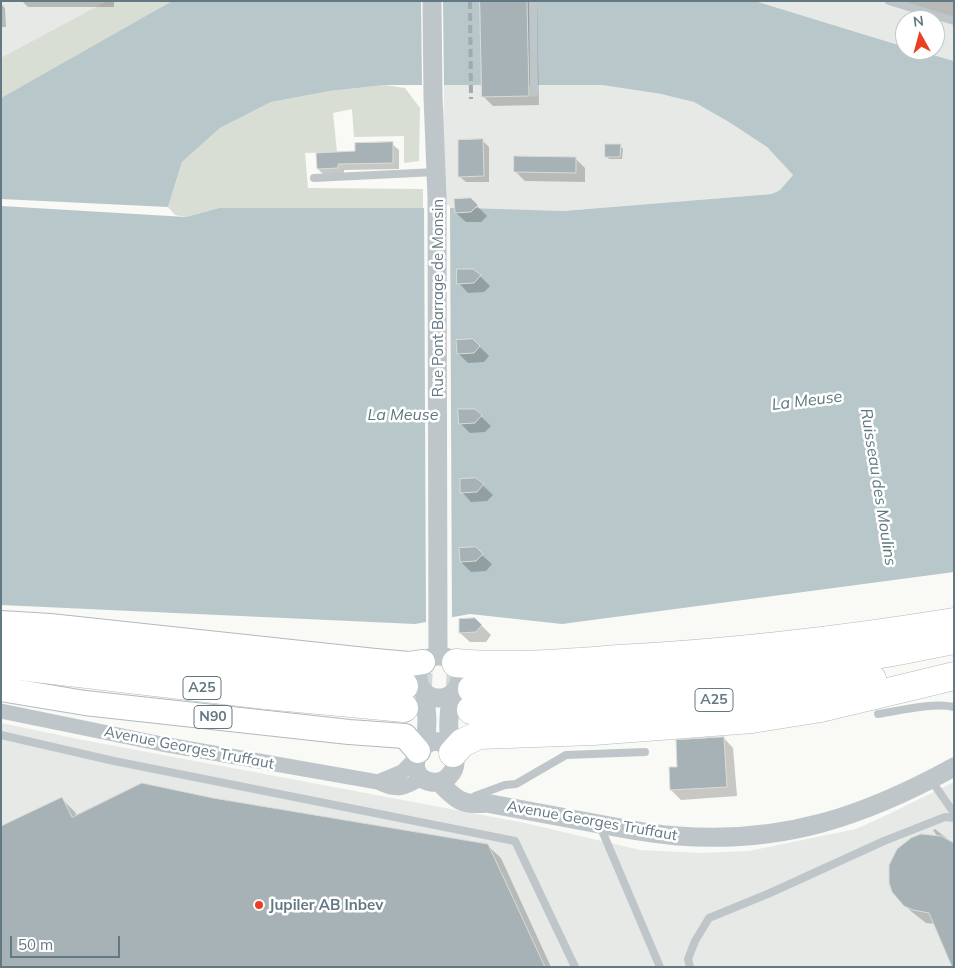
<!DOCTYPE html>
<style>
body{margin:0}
#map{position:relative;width:955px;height:968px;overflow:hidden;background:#f9f9f6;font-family:Mulish,sans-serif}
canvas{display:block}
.frame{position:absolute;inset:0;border:2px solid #627883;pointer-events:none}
.north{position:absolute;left:895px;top:10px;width:50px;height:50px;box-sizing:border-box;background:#fff;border:1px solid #c0c9cd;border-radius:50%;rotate:353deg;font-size:14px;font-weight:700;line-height:20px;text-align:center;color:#627883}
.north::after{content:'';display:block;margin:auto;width:18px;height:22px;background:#ec3e23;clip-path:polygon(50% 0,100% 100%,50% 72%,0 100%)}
.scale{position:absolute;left:10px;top:936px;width:110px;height:22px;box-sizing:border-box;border:2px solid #627883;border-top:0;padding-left:6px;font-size:15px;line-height:18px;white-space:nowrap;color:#627883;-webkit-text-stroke:4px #fff;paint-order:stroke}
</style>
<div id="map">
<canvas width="955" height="968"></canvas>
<div class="frame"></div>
<div class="north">N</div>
<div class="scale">50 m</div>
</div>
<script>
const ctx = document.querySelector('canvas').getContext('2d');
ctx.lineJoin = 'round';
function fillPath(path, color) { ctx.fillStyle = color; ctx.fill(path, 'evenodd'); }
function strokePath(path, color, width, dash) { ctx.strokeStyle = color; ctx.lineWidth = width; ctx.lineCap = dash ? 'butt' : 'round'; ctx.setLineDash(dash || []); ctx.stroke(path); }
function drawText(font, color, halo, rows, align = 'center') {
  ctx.font = font + ' Mulish,sans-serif'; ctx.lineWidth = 5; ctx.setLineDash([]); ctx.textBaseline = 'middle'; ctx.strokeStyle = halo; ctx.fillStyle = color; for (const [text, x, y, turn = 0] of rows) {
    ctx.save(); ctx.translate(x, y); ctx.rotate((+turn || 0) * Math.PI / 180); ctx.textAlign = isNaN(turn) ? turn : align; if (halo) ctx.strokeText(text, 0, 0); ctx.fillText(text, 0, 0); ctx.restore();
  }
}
fillPath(new Path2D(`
 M1,1h171l-171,97z
 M443,1l159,84 59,9 33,8 35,20 38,25 26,28 -13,15 -8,4 -209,17 -124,-2 5,-110z
 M755,1h199v60l-38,-11h19v-30h-30v27z
 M1,723l77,16 447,84 115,27 61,3 48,-2 107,-22 33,-15 65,-32v185h-953z`), '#e7e9e7');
fillPath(new Path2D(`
 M107,1h65l-171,97v-40z
 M385,85l20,3 15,20 -1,53 -15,2v-27l-50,1 -2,-28 -19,4 4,39 -32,1 3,35 115,1v19h-204l-33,9 -11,-2 -7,-8 14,-45 38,-34 51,-26 59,-11z`), '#d9ded5');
fillPath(new Path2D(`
 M172,1h583l150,46v3h11l38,11v511l-392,52 -92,-10 -55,10 -414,-19v-399l185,11 33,-9h248l96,3 209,-17 8,-4 13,-15 -26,-28 -38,-25 -35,-20 -33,-8 -59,-9h-217l-55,6 -59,11 -51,26 -38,34 -14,45 -167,-8v-101z`), '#b7c7ca');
fillPath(new Path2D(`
 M421,1h22l1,87h-22z
 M424,205h26l2,415 -26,5z`), '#f9f9f6');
fillPath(new Path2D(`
 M22,1h92v6h-86z
 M481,1h56l2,104 -46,1 -10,-10z
 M890,1h64v21z
 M1,4l4,4 1,19h-5z
 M483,141l6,6v35h-23l-7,-6z
 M392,144l7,6v19l-55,1v4l-20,1 -6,-6 39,-17z
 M620,146l3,3 -1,10h-13l-3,-3z
 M575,158l10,10v14l-60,-1 -10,-10z
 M470,199l17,17 -6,6h-15l-10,-9z
 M480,276l10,10 -6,6 -16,1 -9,-10z
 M473,340l16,16 -5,6 -16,1 -10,-10z
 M474,410l17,16 -6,6 -15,1 -10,-10z
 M476,479l17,16 -6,6 -16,1 -9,-10z
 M475,549l17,15 -6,7 -15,1 -10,-10z
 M475,619l16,16 -5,7h-16l-10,-9z
 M724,738l9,10 4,48 -56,4 -10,-10 8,-22z
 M62,799l13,13 2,4 136,-17 274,46 14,13 50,109h-550z
 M935,829l19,15 -19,80 -9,-1 -14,-11 -14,-13 39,-63 -4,-6z`), '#0003');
const building = new Path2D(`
 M480,1h47l2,95 -47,1z
 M483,139l1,37 -26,1v-37z
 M393,142v21l-55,1v4l-21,1 -1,-16 39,-2v-8z
 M605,144h16l-1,13h-15z
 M514,156l62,1v16l-62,-1z
 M471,198l7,7 -7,7 -16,1 -1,-14z
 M457,269h16l8,6 -7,8 -17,1z
 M473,339l7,7 -6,7 -17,1 -1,-14z
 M458,409h17l7,6 -7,8 -16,1z
 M476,478l8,6 -7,8 -17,1v-14z
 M476,547l7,7 -7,7 -16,1 -1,-14z
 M475,618l7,7 -6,7 -17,1v-14z
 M724,737l3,50 -57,3 -1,-23h8l-1,-27z
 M142,783l71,15 275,46 57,123h-544v-141l61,-29 10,20z
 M921,834l20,2 13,7v124h-2l-23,-54 -16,-3 -9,-4 -12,-14 -3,-9v-18l8,-16 14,-11z`);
fillPath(building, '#a6b2b6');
strokePath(building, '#dbdbd8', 1);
strokePath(new Path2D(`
 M404,686l68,3`), '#d3d9d9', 28, [28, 14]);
const primary = new Path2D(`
 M1,623l49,3 325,35 34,3 14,-2
 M1,640l42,5 54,11
 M1,689l84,14 264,29 56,4 13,15`);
const motorway = new Path2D(`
 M97,656l307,30
 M456,663c54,5 108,0 162,-4 113,-6 225,-19 336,-37
 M1,664l264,31 139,13
 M472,689c162,0 323,-15 482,-49
 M471,710c134,0 269,-7 401,-31
 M453,753l9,-10 17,-8 114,-4 159,-12 69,-11 133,-32`);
strokePath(primary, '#b3babe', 26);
strokePath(motorway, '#b3b9bc', 29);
strokePath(new Path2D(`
 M533,1l1,92
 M889,1l65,20
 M314,178l122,-6
 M878,714c21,-3 55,-12 76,-7
 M1,735l113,26 401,80 60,126
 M931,780l23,33
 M475,796l30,-11 11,-1 50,-29 79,-3
 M600,826l60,141
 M690,967l-2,-8 7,-18 14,-23 61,-25 114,-52 61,-24 9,1`), '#bfc6c9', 8);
strokePath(new Path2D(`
 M1,711l161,33 216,38c18,10 28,6 44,-4
 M378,782l24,-10 14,-14`), '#bfc6c9', 15);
strokePath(new Path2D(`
 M432,1l1,96 4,100 1,458
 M418 677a21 21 0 1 1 42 0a21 21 0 1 1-42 0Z
 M425,693l2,27 -1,25
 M451,750c-25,-29 -54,25 -20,32 7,1 14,-1 18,-6 4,-4 6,-8 6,-14 0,-5 -3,-9 -4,-14 -4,-17 -2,-37 1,-53
 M439,782c16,17 23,24 47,21 38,7 75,14 113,21 26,5 52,10 79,12 104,8 185,-19 276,-69`), '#bfc6c9', 19);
strokePath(primary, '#fff', 24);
strokePath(motorway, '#fff', 28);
strokePath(new Path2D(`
 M470,1l1,98`), '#a1aaaf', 4, [8, 4]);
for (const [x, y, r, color] of [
 [259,905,5,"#ec3e23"]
]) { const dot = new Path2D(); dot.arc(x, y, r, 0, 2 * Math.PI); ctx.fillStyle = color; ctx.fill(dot); strokePath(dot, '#fff', 2); }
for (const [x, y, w] of [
 [202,688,38],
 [714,700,38],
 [213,717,38]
]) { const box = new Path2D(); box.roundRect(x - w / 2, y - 11.5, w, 23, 4); ctx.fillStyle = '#fff'; ctx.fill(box); strokePath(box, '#627883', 1); }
drawText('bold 14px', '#627883', null, [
 ["A25",202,688],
 ["A25",714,700],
 ["N90",213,717]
]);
drawText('15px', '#627883', '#fff', [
 ["Rue Pont Barrage de Monsin",438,298,-90],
 ["Avenue Georges Truffaut",189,748,11],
 ["Avenue Georges Truffaut",592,821,10]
]);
drawText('bold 15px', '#627883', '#fff', [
 ["Jupiler AB Inbev",269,905]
], 'left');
drawText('italic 16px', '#5e777d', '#fff', [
 ["La Meuse",807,401,-7],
 ["La Meuse",403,415],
 ["Ruisseau des Moulins",878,487,81]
]);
</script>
